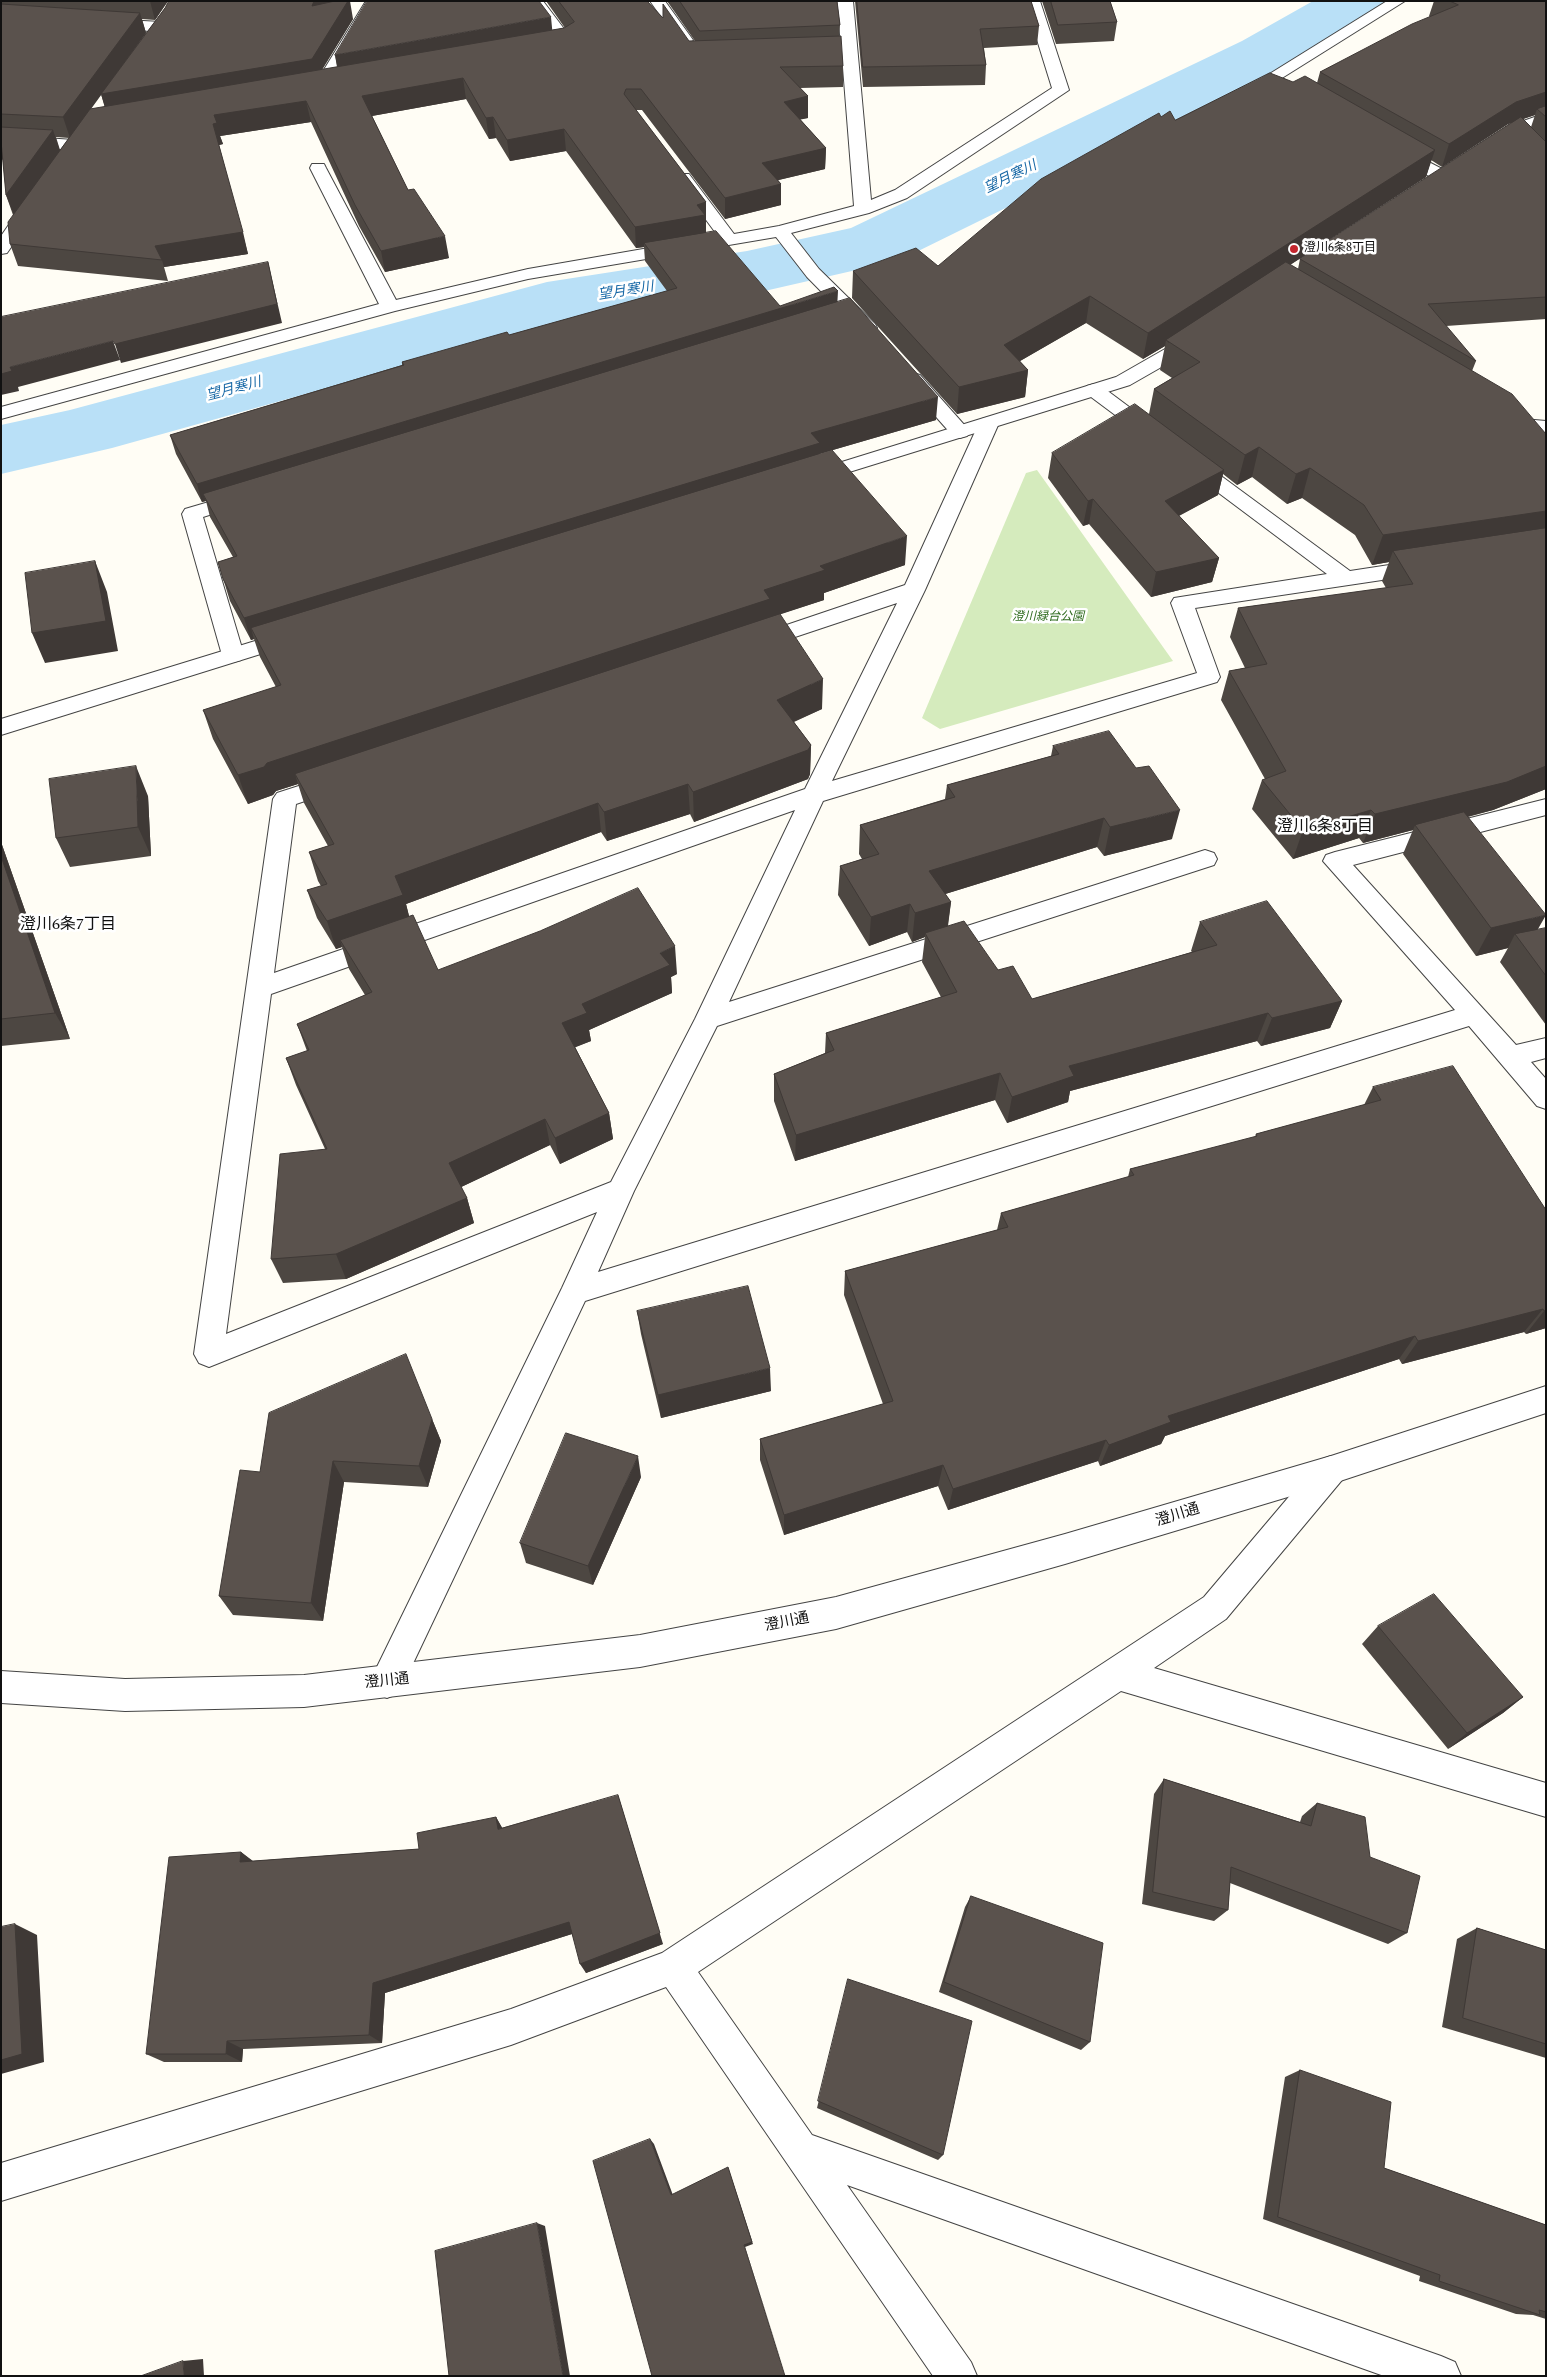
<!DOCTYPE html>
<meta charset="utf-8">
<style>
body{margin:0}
#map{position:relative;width:1547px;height:2377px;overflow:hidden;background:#fffdf5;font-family:Spectral,serif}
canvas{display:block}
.frame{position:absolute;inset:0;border:2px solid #111;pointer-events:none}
</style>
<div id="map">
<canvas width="1547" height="2377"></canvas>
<div class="frame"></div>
</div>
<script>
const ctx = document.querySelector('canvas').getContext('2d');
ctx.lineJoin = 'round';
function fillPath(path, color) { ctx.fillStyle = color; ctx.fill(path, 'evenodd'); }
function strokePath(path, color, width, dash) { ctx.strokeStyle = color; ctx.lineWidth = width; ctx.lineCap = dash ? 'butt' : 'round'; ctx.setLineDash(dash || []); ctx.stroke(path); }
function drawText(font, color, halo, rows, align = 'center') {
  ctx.font = font + ' Spectral,"Noto Sans JP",serif'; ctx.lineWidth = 5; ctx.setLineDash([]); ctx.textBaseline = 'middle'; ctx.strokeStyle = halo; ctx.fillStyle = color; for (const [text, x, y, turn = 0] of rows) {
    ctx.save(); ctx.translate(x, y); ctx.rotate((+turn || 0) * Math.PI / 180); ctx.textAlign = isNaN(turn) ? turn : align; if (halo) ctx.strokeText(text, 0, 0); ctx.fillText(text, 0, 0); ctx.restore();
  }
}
fillPath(new Path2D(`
 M1037,470l136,191 -233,68 -18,-11 104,-245z`), '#d5ebbd');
fillPath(new Path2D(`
 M1313,1h77l-9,13 -93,55 -388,191 -153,35 -194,30 -441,123 -111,26v-49l69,-15 477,-128 200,-31 104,-23 391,-187z`), '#b9e0f7');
const minor = new Path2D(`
 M366,1h15l-52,87 -23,5 -6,-2 -2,-3 2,-3 17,-4z
 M528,1h15l31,41 -3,3 -25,5 -6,-2 -2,-3 2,-3 16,-3z
 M650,1h15l28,39 -3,3h-10z
 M837,1h16l18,199 24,-10 157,-102 -27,-87h15l29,89 -162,108 -38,15 -78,20 28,36 56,55 2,4 -2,4h-14l-54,-55 -31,-40 -248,42 -133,32 -394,108v-12l378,-103 -69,-136 2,-4h12l2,4 70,132 132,-31 190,-33 -43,-58 2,-4h12l45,60 45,-8 75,-20 -12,-151 -38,2 -6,-2 -2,-3 2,-3 6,-2 37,-1z
 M1387,1h18l-123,77 22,13 2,3 -2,3h-12l-29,-19z
 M107,19l54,3 8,5 -8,5 -59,-5 -3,-3 3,-3z
 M1,135l73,5 6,1 2,4 -2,4 -6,1 -73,-5z
 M1396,145l52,27 2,4 -2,4h-12l-46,-26 -2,-4 2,-4z
 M913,373l7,2 47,53 3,4 -3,4 -7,2 -7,-2 -47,-53 -3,-4 3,-4z
 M1094,384l7,2 59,44 3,4 -3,4 -7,2 -7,-2 -59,-44 -3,-4 3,-4z
 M1505,410l18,9 23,2v12l-35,-5 -16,-12 3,-4z
 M989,417l7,2 3,4 -74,167 -93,191 365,-108 -26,-70 3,-5 153,-24 -143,-107 -3,-4 3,-4 7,-2 7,2 152,112 72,-11 7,2 4,5 -4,5 -7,2 -227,34 25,69 -3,5 -394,119 -94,201 476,-152 9,3 3,6 -3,6 -497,161 -83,165 -36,81 857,-262 -132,-149 3,-6 9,-3 211,-53v16l-193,50 163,180 30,-7v20l-15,4 15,17v30l-9,-3 -68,-80 -884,275 -186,392 -12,5 -12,-5 -4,-11 4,-11 187,-383 35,-76 -378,151 -10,4 -10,-4 -5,-9 79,-555 4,-6 59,-19 8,2 4,6 -4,6 -48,16 -22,169 531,-184 92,-186 -141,47 -8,-2 -3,-5 3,-5 157,-53 74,-162 3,-4zM795,810l-100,209 -84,163 -385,152 45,-340z
 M243,492l7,2 3,4 -3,4 -47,15 41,138 -3,5 -8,2 -8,-2 -3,-5 -40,-141 3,-5z
 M1331,1456l11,4 4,10 -4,10 -116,139 -72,49 392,115v34l-425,-126 -423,281 114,163 629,221 14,6 6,14h-77l-537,-191 124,177 6,14h-44l-267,-389 -155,58 -510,156v-38l510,-154 151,-56 542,-356 116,-137z`);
const tertiary = new Path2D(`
 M1546,113v11c-8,2 -16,5 -24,8 -11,5 -19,17 -33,14l-2,-4 22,-16z
 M30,202l6,1 3,4 -32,46 -6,1v-18l23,-33z
 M1193,332l7,2 2,4 -23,19 -49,28 -313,97 -7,2 -7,-2 -3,-4 3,-4 313,-97 49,-28 21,-15z
 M291,630l8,2 3,5 -3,5 -298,93v-16z
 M1546,1386v27l-215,71 -266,80 -229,65 -196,38 -336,40 -179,4 -124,-8v-32l124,8 179,-4 336,-40 196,-38 229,-63 266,-78z`);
strokePath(minor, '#444', 2);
strokePath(tertiary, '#444', 2);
fillPath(minor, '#fff');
fillPath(tertiary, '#fff');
fillPath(new Path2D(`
 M1,1h167l-13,19 -13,-1 4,14 -56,76 15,-2 -4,-13 64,-86 4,-7h162l-1,1 23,17 -31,51 15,-3 -2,-12 217,-25 13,-2 -19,-27h101l16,17 26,23h6l-28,-40h170l3,24 -1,11 4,30v21l-43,1 8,8v22l-8,1 26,29 -1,21 -47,11 3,4v21l-56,14 -83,-109h-6l70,92v31l74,73 58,-4 98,118 -117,34 86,111 -81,28v7l-44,14 42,95 -28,13 17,23 -1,29 -2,5 -114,43 -4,-8 -83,27 -6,-9 -195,72 3,12 29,54 239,4 -6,3 1,16 -83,37 2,11 -16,6 34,66 4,26 -53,25 -10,-19 -89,42 6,11 7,25 -128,56 -63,4 -12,-24 54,-110 -29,-64 -10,-27 21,-7 -10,-27 68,-29 -16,-26 -7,-22 -6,2 -19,-31 -10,-28 14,-4 -3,-5 -9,-29 19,-6 -24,-43 -6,-19 -22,7 -3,4 -25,9 -35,-65 -10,-29 73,-23 -16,-30 -6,-18 -3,1 -21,-39 -12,-39 15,-5 -23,-40 -4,-16 -4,1 -26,-48 -6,-19 232,-70v-3l107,-27 158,-44 -22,-30 -1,-14 -8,1 -70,-97 -56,10 -14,-23 -7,1 -23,-40 -94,17 36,74 41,68 -64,14 -26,-46 -48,-104 -91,14 3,8 -4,1 29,109 -84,13 4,14 -150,-15 -8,-22 3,-29 -7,-20 -3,-36 -2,2zM56,137l13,1 -9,12z
 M855,1h176l8,25 -2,19 -53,3 2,17 -1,20 -122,2z
 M1042,1h68l7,21 -3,19 -58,3z
 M1434,1h112v318l-100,7 30,35 -4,10 74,63v355l-53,21 -25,7 69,113 9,-2v97l-46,-63 8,-14 -32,8 -73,-102 10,-24 -50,13 -4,-5 -66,21 -41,-50 10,-29 3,-1 -44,-79 8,-29 16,-3 -15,-31 8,-29 148,-20 -4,-7 7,-19 -17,3 -17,-30 -53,-37 -15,6 -35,-27 -15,8 -14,-11 -5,21 -39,21 40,42 -7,24 -61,15 -62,-73 -6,2 -35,-48 4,-25 97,-39 5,-25 18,-11 -12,-8 5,-24 -22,13 -57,-36 -66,38 8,9 -3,27 -68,17 -105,-116 1,-27 85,-5 223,-149 14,3 118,-38 24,1 3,-11 110,-55 -1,-1zM1535,115l-4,12 -8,-8zM1511,123l-211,136 -2,10 -8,-4 136,-88 5,-17 11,7 66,-43z
 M1053,746l119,93 -68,17 -7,-9 -152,47 6,8 -3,24 84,73 160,-47 -1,-1 9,-29 142,79 -12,27 -69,18 -4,-5 -187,50 -2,11 -61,21 -12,-23 -200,61 -21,-60v-27l51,-21 1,-20 115,-36 -19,-35 3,-25 -13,5 -5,-10 -38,14 -31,-51 2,-29 22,-7 -3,-5 1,-29 85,-26 2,-14 104,-29z
 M148,796l3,60 -81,11 -14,-29z
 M1,842l69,197 -69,7z
 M1373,1087l173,123v118l-20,6 -2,-2 -122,32 -3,-5 -234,77 -4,8 -61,22 -2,-5 -150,49 -10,-24 -154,49 -24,-75v-21l123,-35 -39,-109 1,-24 152,-41 4,-17 127,-36 2,-8 125,-32 1,-3 108,-29z
 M637,1311l134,80 -110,27 -20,-84z
 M432,1419l9,22 -13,46 -84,-5 -21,139 -90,-6 -14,-19 41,-124z
 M641,1477l-48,108 -67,-22 -6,-20z
 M1378,1626l145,71 -20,16 -55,36 -86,-105z
 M1164,1779l136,43 2,-6 15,-13 53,54 37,76 -19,11 -158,-61 -2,27 -14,11 -72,-17 12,-110z
 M496,1817l6,11 161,116 -77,29 -14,-39 -187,59 -3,50 -139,6 -1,13h-78l-18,-8 95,-202 12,9 166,-12z
 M971,1896l119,146 -9,8 -142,-58 26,-85z
 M1477,1928l69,22v108l-104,-31 15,-88z
 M848,1979l95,176 -5,5 -121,-52z
 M1300,2070l84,98 162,57v94l-13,-4 -17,-1 -97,-33 1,-5 -157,-57 22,-142z`), '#4d4742');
fillPath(new Path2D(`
 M150,1h18l-13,19z
 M314,1h17l-15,25 -4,-20z
 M348,1h2l3,18 -37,60 -209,36 -6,-21z
 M140,13l6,20 -76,105 -7,-21z
 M551,17l2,21 -214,37 -4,-20z
 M463,78l3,21 -100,18 -4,-21z
 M1546,92v18l-9,-1 -2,6 -27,9 -66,43 7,-23 67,-42z
 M808,96v22l-24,5v-21z
 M306,101l5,21 -91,14 3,8 -4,1 -6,-21 1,-9z
 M493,117l3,21 -7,1 -3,-21z
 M564,129l2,22 -56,10 -3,-21z
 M53,130l7,21 -46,64 -8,-20z
 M1,135l7,18 -7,8z
 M826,148l-1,21 -63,15v-21z
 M1435,150l-9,27 -257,166 -3,-3 -1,6 -22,13 5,-26z
 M781,184v21l-56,14v-21z
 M706,202v34l-62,7v4l-8,1 -1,-21 62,-22z
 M243,232l5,22 -84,13 -2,-7 -7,-14z
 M445,236l4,22 -64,14 -4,-21z
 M268,262l14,61 -161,40 -6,-19z
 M838,291l-1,18 -634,185 3,7 -4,1 -5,-18z
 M1090,296l-4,27 -85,49 3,-27z
 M113,341l7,19 -102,27 1,4 -18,4v-21l9,-7z
 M1028,370l-3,27 -68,17 2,-27z
 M938,397l-2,23 -117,34v12l-568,162 3,11 -3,1 -7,-22 567,-185z
 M1259,447l-7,30 -15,8 8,-30z
 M1310,468l-8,30 -15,6 9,-30z
 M1224,470l-6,25 -59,31 6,-25z
 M1093,499l-4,25 -6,2 5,-25z
 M1546,511v28l-153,12 -4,11 -17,3 11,-30z
 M907,536l-2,29 -81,28v7l-529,174 3,10 -22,7 -3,4 -25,9 -10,-29 29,-12 497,-173 56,-24z
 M1219,558l-7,24 -61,15 5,-25z
 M95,561l12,31 11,59 -73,12 -13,-30z
 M823,679l-1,30 -45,20v-29z
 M811,745l-1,29 -2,5 -114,43 -1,-30z
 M136,766l12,30 3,60 -13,-29z
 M1546,766v23l-53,21 -75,19 -3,-4 -2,5 -50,13 12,-29z
 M688,784l2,30 -83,27 -3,-29z
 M598,803l3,29 -195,72 5,20 -71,16 2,7 -6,2 -9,-28 68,-45z
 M1180,810l-8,29 -68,17 6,-29z
 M1371,810l-12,28 -66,21 10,-29z
 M1104,818l-7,29 -171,53 3,-29z
 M1,842l69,197 -15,-26 -54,-157z
 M951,902l-4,28 -22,3v4l-13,5 3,-29z
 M910,904l-3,28 -38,14 2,-29z
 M1546,915l-16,28 -15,-9 -7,14 -32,8 15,-28z
 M675,946l2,28 -6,3 1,16 -83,37 2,11 -25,10 -4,-28 20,-19 78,-51z
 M1342,1001l-12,27 -69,18 11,-28z
 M1268,1013l-11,28 -187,50 -2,11 -61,21 5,-26 57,-31z
 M1000,1073l-5,27 -200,61 1,-26z
 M609,1113l4,26 -53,25 -5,-26z
 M545,1119l5,26 -93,44 -8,-26z
 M467,1198l7,25 -128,56 -10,-25z
 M1543,1309l-19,23 -122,32 16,-23z
 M1546,1310v18l-20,6 18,-23z
 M1415,1336l-16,23 -234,77 -4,8 -61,22 9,-21 59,-29z
 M770,1368l1,23 -110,27 -3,-23z
 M432,1419l9,22 -13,46 -9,-21z
 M1106,1440l-8,21 -150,49 5,-21z
 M638,1456l3,21 -48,108 -5,-19z
 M333,1461l11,21 -21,139 -12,-18z
 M943,1465l-5,21 -154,49v-20z
 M1523,1697l-20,16 -55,36 19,-16z
 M618,1795l45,149 -77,29 -6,-9z
 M496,1817l8,14 -6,-2z
 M241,1852l15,12 -16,-2z
 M569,1922l6,11 -190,60 -3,50 -13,-8 4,-52z
 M15,1924l22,11 7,127 -43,12v-14z
 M227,2041l16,8 -1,13 -16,-8z
 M650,2139l4,5 20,54 -3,-3z
 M728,2167l25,77 -8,3 41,129 -42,-131z
 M537,2223l8,3 25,150h-7z
 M203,2359l1,17h-20l-1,-15z`), '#3f3936');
const building = new Path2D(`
 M169,1h145l-2,5 23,-5h13l-36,58 -211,35 64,-86z
 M367,1h172l12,16 -216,38z
 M559,1h88l16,17v-14l26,37 152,-5 2,30 -63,1 28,29 -24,6 42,46 -64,15 19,21 -56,14 -84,-109h-15l-2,5 82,108 -9,3 8,10 -70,12 -71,-98 -57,11 -14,-23 -7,1 -23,-40 -101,18 46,94 6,-1 31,47 -64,15 -26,-46 -49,-104 -92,14 3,8 -4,1 30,108 -88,14 7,14 -152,-16 -2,-22 82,-113 474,-81 10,-6z
 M680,1h157l3,24 -140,6z
 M857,1h174l8,25 -59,3 6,36 -123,2z
 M1051,1h59l7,21 -59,3z
 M1450,1h96v91l-30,10 -67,42 -129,-72 92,-48 46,-19z
 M1,4l139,9 -77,104 -62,-3z
 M1270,73l23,9 12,-6 130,74 -287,183 -58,-37 -86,49 24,25 -69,17 -106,-116 63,-23 22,18 103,-87 118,-66 2,4 9,-6 5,9z
 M1546,106v11l-9,-8z
 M1521,117l25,25v31h-1l1,1v123l-118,7 48,57 -176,-102z
 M1,127l52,3 -47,65 -5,-54z
 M716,231l64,75 54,-19 4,4 -641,193 -27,-49 234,-70 -2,-3 105,-30 2,3 168,-47 -33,-45z
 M268,262l9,42 -162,40 -2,-3 -103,26 2,4 -11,3v-57z
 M1286,262l226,132 34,40v77l-163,24 -19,-30 -54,-37 -14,6 -37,-27 -14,8 -91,-66 46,-27 -34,-22z
 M850,298l88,99 -127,36 9,10 -576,175 -21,-39 -5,-17 19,-6 -34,-62z
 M1135,404l89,66 -59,31 54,57 -63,14 -63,-73 -5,2 -36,-48z
 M832,450l75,86 -87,30 5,4 -61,20 6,9 -503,164 -3,4 -26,8 -35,-65 78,-25 -30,-57z
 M1546,528v238l-39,16 -132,32 -4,-4 -68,20 -41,-50 24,-9 -57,-100 38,-7 -29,-56 175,-24 -20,-33z
 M95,561l11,60 -74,12 -7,-60z
 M780,614l43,65 -46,21 34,45 -3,5 -115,42 -5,-8 -84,28 -6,-9 -203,73 8,19 -76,26 -20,-31 20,-6 -18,-32 25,-8 -39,-70z
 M1109,731l27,37 13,-2 31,44 -70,17 -6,-9 -175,53 22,31 -36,11 -5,-9 -39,13 -31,-51 39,-12 -19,-29 95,-28 -8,-12 112,-31 -6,-8z
 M136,766l2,61 -82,11 -7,-59z
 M1464,812l82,103 -55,13 -76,-103z
 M1,856l54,157 -54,6z
 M638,888l37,58 -15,7 10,12 -88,39 5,9 -25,10 47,90 -54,25 -10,-19 -96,44 18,35 -131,56 -65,5 9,-105 47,-5 -41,-91 23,-8 -12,-26 75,-32 -32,-52 73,-25 25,55 102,-39z
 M1267,901l75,100 -70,17 -4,-5 -199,53 5,10 -62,21 -12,-24 -204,62 -22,-61 60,-24 -8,-17 131,-41 -32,-59 39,-12 34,49 15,-4 19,33 185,-54 -17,-23z
 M1546,928v48l-31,-42z
 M1453,1066l93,144v100l-2,1 -1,-2 -125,32 -3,-5 -247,80 3,6 -62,23 -3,-5 -153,49 -10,-24 -159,50 -24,-76 133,-38 -48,-130 163,-44 -7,-14 133,-38 -4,-6 127,-33 -1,-2 125,-34 -8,-13z
 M748,1286l22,82 -112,27 -21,-84z
 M406,1354l26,65 -13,47 -86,-5 -22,142 -92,-7 21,-126 20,2 9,-59z
 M566,1433l72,23 -50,110 -68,-23z
 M1434,1594l89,103 -56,36 -89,-107z
 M1164,1779l147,47 6,-23 48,14 5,40 50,19 -13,57 -176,-66 -3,43 -75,-18z
 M618,1795l42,138 -80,31 -11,-42 -196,61 -4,52 -142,6 -1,13h-80l23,-197 72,-5 -1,10 179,-13 -2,-16 79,-16 2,12z
 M971,1896l132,47 -13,99 -146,-60z
 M15,1924l7,130 -21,6v-133z
 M1477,1928l69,22v94l-83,-26z
 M848,1979l124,42 -29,134 -125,-54z
 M1300,2070l91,32 -7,66 162,57v87l-7,-2 1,5 -101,-34 1,-6 -162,-58z
 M650,2139l21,56 57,-28 24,75 -8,3 41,131h-133l-59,-215z
 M537,2223l26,153h-114l-14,-125z
 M183,2361l1,15h-43z`);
fillPath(building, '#5a524d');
strokePath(building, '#3f3936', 1);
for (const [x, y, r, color] of [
 [1294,249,5,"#c4262e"]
]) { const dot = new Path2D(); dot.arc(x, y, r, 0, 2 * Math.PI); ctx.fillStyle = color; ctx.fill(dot); strokePath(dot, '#fff', 2); }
drawText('12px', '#111', '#fff', [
 ["澄川6条8丁目",1304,249]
], 'left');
drawText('italic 12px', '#2f6b1f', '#fff', [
 ["澄川緑台公園",1048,618]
]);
drawText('italic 14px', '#1768a6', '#fff', [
 ["望月寒川",1011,178,-26],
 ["望月寒川",626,292,-9],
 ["望月寒川",234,390,-15]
]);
drawText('15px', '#111', '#fff', [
 ["澄川通",1178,1516,-17],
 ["澄川通",787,1623,-11],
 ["澄川通",387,1682,-6]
]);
drawText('16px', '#111', '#fff', [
 ["澄川6条8丁目",1325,828],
 ["澄川6条7丁目",68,926]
]);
</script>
